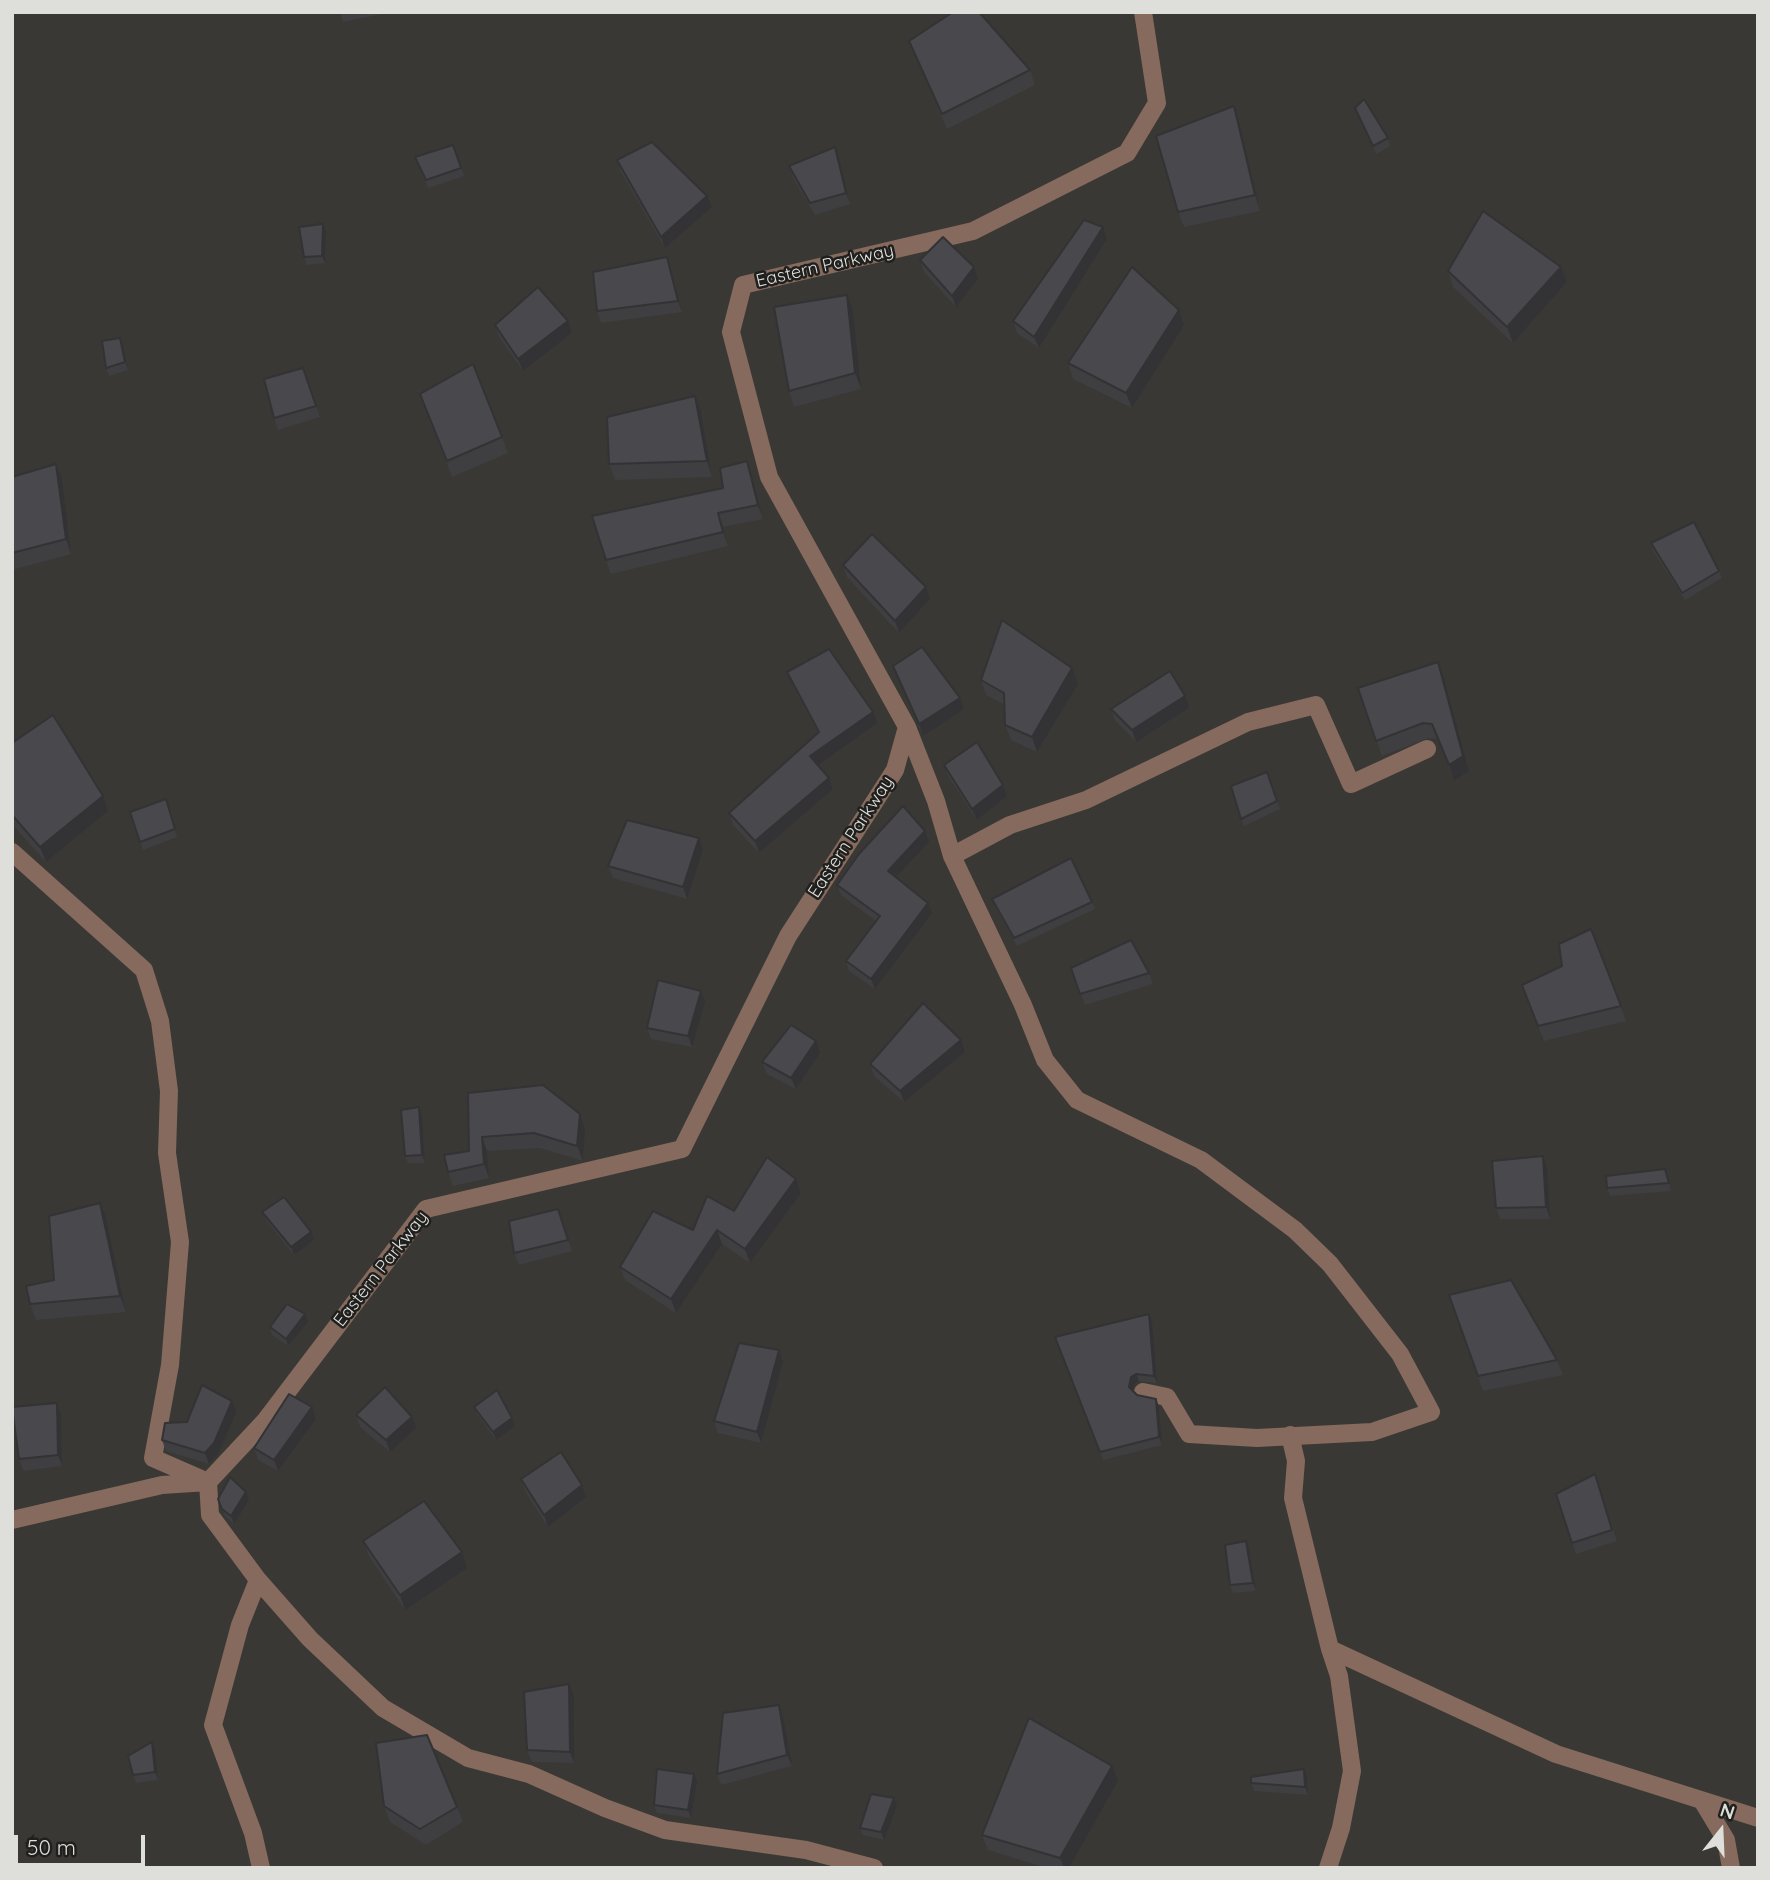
<!DOCTYPE html>
<style>
body{margin:0}
#map{position:relative;width:1770px;height:1880px;overflow:hidden;background:#393834;font-family:Quicksand,sans-serif}
canvas{display:block}
.frame{position:absolute;inset:0;border:14px solid #dededb;pointer-events:none}
.north{position:absolute;left:1686px;top:1796px;width:70px;height:70px;-webkit-text-stroke:5px #1f1f1d;paint-order:stroke;rotate:18deg;font-size:19px;font-weight:700;line-height:28px;text-align:center;color:#dededb}
.north::after{content:'';display:block;margin:auto;width:24px;height:32px;background:#dededb;clip-path:polygon(50% 0,100% 100%,50% 72%,0 100%)}
.scale{position:absolute;left:14px;top:1835px;width:131px;height:32px;box-sizing:border-box;border:4px solid #dededb;border-top:0;padding-left:9px;font-size:21px;line-height:24px;white-space:nowrap;color:#dededb;-webkit-text-stroke:5px #1f1f1d;paint-order:stroke}
</style>
<div id="map">
<canvas width="1770" height="1880"></canvas>
<div class="frame"></div>
<div class="north">N</div>
<div class="scale">50 m</div>
</div>
<script>
const ctx = document.querySelector('canvas').getContext('2d');
ctx.lineJoin = 'round';
function strokePath(path, color, width, dash) { ctx.strokeStyle = color; ctx.lineWidth = width; ctx.lineCap = dash ? 'butt' : 'round'; ctx.setLineDash(dash || []); ctx.stroke(path); }
function fillPath(path, color) { ctx.fillStyle = color; ctx.fill(path, 'evenodd'); }
function drawText(font, color, halo, rows, align = 'center') {
  ctx.font = font + ' Quicksand,sans-serif'; ctx.lineWidth = 5; ctx.setLineDash([]); ctx.textBaseline = 'middle'; ctx.strokeStyle = halo; ctx.fillStyle = color; for (const [text, x, y, turn = 0] of rows) {
    ctx.save(); ctx.translate(x, y); ctx.rotate((+turn || 0) * Math.PI / 180); ctx.textAlign = isNaN(turn) ? turn : align; if (halo) ctx.strokeText(text, 0, 0); ctx.fillText(text, 0, 0); ctx.restore();
  }
}
strokePath(new Path2D(`
 M907,727l29,74 16,55 71,149 22,55 32,40 124,60 94,70 35,34 70,90 31,58 -59,20 -115,6 -68,-4 -22,-37 -24,-5
 M12,852l132,118 16,51 9,70 -2,62 13,89 -10,123 -17,93 55,24 2,33 48,65 -18,45 -27,100 40,108 8,35
 M952,856l58,-31 76,-25 162,-78 68,-17 35,79 76,-35
 M1290,1435l6,26 -3,37 37,151 9,27 13,95 -11,57 -13,40
 M12,1520l150,-35 46,-3 57,-61 161,-212 256,-60 106,-213 107,-166 12,-43 -138,-250 -38,-145 12,-47 230,-54 154,-78 30,-50 -14,-91
 M258,1580l52,59 73,69 85,50 61,16 76,34 60,22 141,20 68,18
 M1330,1649l226,105 202,64
 M1703,1802l23,38 5,28`), '#856a5d', 18);
fillPath(new Path2D(`
 M340,12h52l-49,10z
 M909,41l121,29 5,15 -88,44 -32,-73z
 M1234,106l5,15 21,90 -76,16 -6,-15z
 M1355,108l33,30 2,8 -14,8z
 M453,145l11,31 -36,12 -13,-31z
 M839,158l11,46 -35,11 -22,-37 -4,-12z
 M617,160l95,47 -47,41 -44,-76z
 M326,232l-1,31 -18,2 -3,-8z
 M1107,239l-68,109 -22,-15 -4,-12z
 M920,260l58,19 -22,28 -32,-35z
 M1561,267l6,15 -54,61 -60,-56 -5,-16z
 M671,269l11,43 -81,11 -4,-12z
 M847,295l6,15 8,79 -67,18 -5,-16z
 M495,325l77,8 -49,38 -24,-34z
 M1184,325l-52,83 -59,-29 -5,-16z
 M120,338l3,8 5,24 -19,6 -3,-8z
 M303,368l17,49 -42,13 -4,-12z
 M420,394l82,43 6,16 -56,24z
 M701,412l11,65 -97,3 -6,-16z
 M56,464l6,15 9,75 -59,16v-93z
 M752,475l11,44 -40,8 5,19 -117,28 -5,-14 117,-72z
 M1651,543l68,28 3,7 -37,22 -32,-49z
 M843,565l87,34 -31,34 -52,-56z
 M1438,662l6,16 25,93 -15,10 -16,-42 -9,-1 -47,18 -24,-68z
 M893,666l71,43 -41,27z
 M787,672l86,40 4,11 -59,42 11,13 4,11 -74,64 -26,-28 -4,-12 89,-80 -26,-49z
 M981,680l97,4 -41,68 -26,-12 -6,-15v-20l-19,-10z
 M1189,708l-53,34 -21,-22 -4,-11z
 M12,743l96,68 -62,51 -34,-38z
 M944,765l59,20 4,11 -30,24 -29,-44z
 M1267,772l13,37 -36,17 -3,-7z
 M169,807l8,30 -34,13 -13,-38z
 M699,838l4,12 -16,49 -74,-21 -5,-12z
 M929,842l-34,35 33,26 4,10 -57,76 -26,-18 -3,-10 30,-40 -35,-26 -4,-10z
 M992,899l100,3 3,7 -78,37 -22,-39z
 M1591,929l35,92 -82,20 -22,-56 40,-19z
 M1071,968l78,5 4,11 -68,21z
 M705,1002l-13,45 -41,-8 -4,-11z
 M961,1040l4,12 -61,50 -30,-26 -4,-12z
 M820,1053l-24,36 -29,-15 -5,-12z
 M468,1093l112,21 5,15 -2,32 -43,-13 -53,3 2,27 -36,8 -5,-14 21,-21z
 M419,1107l3,8 3,48h-17l-3,-7z
 M1547,1168l3,51h-50l-4,-11z
 M1665,1169l6,22 -61,5 -3,-8z
 M796,1179l5,14 -51,70 -28,-19 -46,69 -51,-33 -5,-13z
 M558,1209l14,42 -53,14 -5,-12z
 M262,1212l49,20 3,8 -20,15 -29,-36z
 M106,1218l20,94 -90,8 -6,-16 24,-24z
 M1449,1295l108,65 6,15 -80,16z
 M1149,1314l3,7 5,62 -18,-2 -5,4 -1,6 4,4 19,4 3,8 3,38 -59,15 -48,-123z
 M308,1322l-20,24 -16,-11 -2,-8z
 M783,1362l-22,81 -43,-10 -4,-12z
 M57,1403l4,12 1,51 -39,5 -4,-12z
 M312,1407l4,12 -38,52 -20,-11 -4,-12z
 M474,1407l38,11 3,8 -19,14 -19,-26z
 M236,1413l-18,41 -9,10 -43,-13 -4,-11 25,-18z
 M356,1415l60,13 -26,24 -30,-25z
 M521,1479l61,6 4,12 -38,30 -23,-36z
 M1599,1486l18,55 -41,13 -20,-60z
 M246,1492l3,8 -15,24 -9,-8 -7,-17z
 M363,1541l104,27 -62,42 -36,-54z
 M1249,1549l7,42 -23,2 -3,-8z
 M569,1684l5,12v67l-42,-1 -5,-12z
 M779,1705l4,11 9,50 -71,19 -4,-11z
 M152,1742l3,8 3,30 -22,3 -3,-8z
 M1112,1766l6,15 -49,87h-23l-58,-18 -6,-15z
 M1304,1769l3,8 1,18 -54,-4 -3,-8z
 M694,1774l3,8 -6,36 -34,-5 -3,-8z
 M894,1798l3,8 -13,34 -21,-5 -3,-7z
 M384,1806l73,1 6,15 -37,23 -36,-23z`), '#3f3f42');
fillPath(new Path2D(`
 M1234,106l5,15 21,90 -5,-16z
 M835,147l4,11 11,46 -4,-11z
 M707,196l5,11 -47,41 -4,-11z
 M323,224l3,8 -1,31 -3,-7z
 M1103,227l4,12 -68,109 -5,-11z
 M667,257l4,12 11,43 -4,-11z
 M974,267l4,12 -22,28 -4,-11z
 M1561,267l6,15 -54,61 -6,-16z
 M847,295l6,15 8,79 -6,-16z
 M1179,310l5,15 -52,83 -6,-15z
 M568,321l4,12 -49,38 -5,-12z
 M120,338l3,8 5,24 -3,-8z
 M695,396l6,16 11,65 -5,-16z
 M747,461l5,14 11,44 -5,-14z
 M56,464l6,15 9,75 -5,-15z
 M718,513l5,14 5,19 -5,-14z
 M926,587l4,12 -31,34 -4,-12z
 M1438,662l6,16 25,93 -15,10 -5,-16z
 M1072,668l6,16 -41,68 -5,-15z
 M1185,696l4,12 -53,34 -4,-12z
 M960,698l4,11 -41,27 -4,-12z
 M873,712l4,11 -63,45 -4,-12z
 M829,778l4,11 -74,64 -4,-12z
 M1003,785l4,11 -30,24 -5,-11z
 M103,796l5,15 -62,51 -6,-15z
 M925,831l4,11 -37,39 -4,-10z
 M699,838l4,12 -16,49 -4,-12z
 M928,903l4,10 -57,76 -4,-10z
 M701,991l4,11 -13,45 -4,-11z
 M961,1040l4,12 -61,50 -4,-11z
 M816,1041l4,12 -24,36 -5,-11z
 M419,1107l3,8 3,48 -3,-8z
 M580,1114l5,15 -2,32 -6,-15z
 M482,1137l5,14 2,27 -5,-14z
 M1543,1156l4,12 3,51 -4,-12z
 M796,1179l5,14 -51,70 -5,-14z
 M100,1203l6,15 20,94 -6,-16z
 M717,1230l5,14 -46,69 -5,-14z
 M311,1232l3,8 -20,15 -3,-8z
 M305,1314l3,8 -20,24 -2,-7z
 M1149,1314l3,7 5,62 -3,-7z
 M779,1350l4,12 -22,81 -4,-11z
 M1136,1374l3,7 -5,4 -2,10 -3,-8 2,-10z
 M1156,1399l3,8 3,38 -3,-8z
 M232,1401l4,12 -18,41 -9,10 -4,-11z
 M57,1403l4,12 1,51 -4,-11z
 M312,1407l4,12 -38,52 -4,-11z
 M412,1417l4,11 -26,24 -4,-12z
 M512,1418l3,8 -19,14 -3,-8z
 M582,1485l4,12 -38,30 -4,-12z
 M246,1492l3,8 -15,24 -3,-8z
 M1246,1541l3,8 7,42 -3,-8z
 M462,1552l5,16 -62,42 -5,-15z
 M569,1684l5,12v67l-4,-11z
 M779,1705l4,11 9,50 -5,-11z
 M152,1742l3,8 3,30 -3,-8z
 M1112,1766l6,15 -49,87h-5l-4,-10z
 M1304,1769l3,8 1,18 -3,-8z
 M694,1774l3,8 -6,36 -3,-8z
 M894,1798l3,8 -13,34 -3,-8z`), '#333336');
const building = new Path2D(`
 M953,12h26l51,58 -88,44 -33,-73z
 M1364,99l24,39 -15,8 -18,-38z
 M1234,106l21,89 -77,17 -22,-76z
 M652,142l55,54 -46,41 -44,-77z
 M453,145l8,23 -35,12 -11,-23z
 M835,147l11,46 -36,10 -21,-37z
 M1483,211l78,56 -54,60 -59,-56z
 M1084,220l19,7 -69,110 -21,-16z
 M323,224l-1,32 -18,1 -5,-30z
 M943,237l31,30 -22,29 -32,-36z
 M667,257l11,44 -81,10 -4,-39z
 M1132,267l47,43 -53,83 -58,-30z
 M538,287l30,34 -50,38 -23,-34z
 M847,295l8,78 -66,18 -15,-84z
 M120,338l5,24 -19,6 -4,-27z
 M473,364l29,73 -55,24 -27,-67z
 M303,368l13,38 -42,12 -10,-39z
 M695,396l12,65 -98,3 -2,-47z
 M747,461l11,44 -40,8 5,19 -117,28 -14,-44 131,-28 -3,-20z
 M56,464l10,75 -54,14v-76z
 M1694,522l25,49 -37,22 -31,-50z
 M872,534l54,53 -31,34 -52,-56z
 M1002,620l70,48 -40,69 -27,-12 -1,-32 -23,-13z
 M922,647l38,51 -41,26 -26,-58z
 M829,649l44,63 -63,44 19,22 -74,63 -26,-28 90,-81 -32,-60z
 M1438,662l25,94 -14,9 -17,-41 -9,-1 -47,18 -18,-53z
 M1170,671l15,25 -53,34 -21,-21z
 M53,715l50,81 -63,51 -28,-32v-72z
 M977,742l26,43 -31,24 -28,-44z
 M1267,772l10,29 -36,18 -10,-33z
 M166,799l9,30 -35,13 -10,-30z
 M903,806l22,25 -37,40 40,32 -57,76 -25,-18 34,-45 -43,-31 22,-31z
 M627,820l72,18 -16,49 -75,-21z
 M1071,858l21,44 -78,36 -22,-39z
 M1591,929l30,77 -83,20 -16,-41 40,-19 -3,-22z
 M1131,940l18,33 -69,21 -9,-26z
 M658,980l43,11 -13,45 -41,-8z
 M923,1003l38,37 -61,51 -30,-27z
 M791,1025l25,16 -25,37 -29,-16z
 M543,1085l37,29 -3,32 -43,-13 -52,4 2,27 -36,8 -4,-17 25,-4 -1,-58z
 M419,1107l3,48 -17,1 -4,-46z
 M1543,1156l3,51 -50,1 -4,-47z
 M767,1157l29,22 -51,70 -28,-19 -46,69 -51,-32 33,-56 40,19 14,-34 27,15z
 M1665,1169l4,14 -62,5 -1,-12z
 M284,1197l27,35 -20,15 -29,-35z
 M100,1203l20,93 -90,8 -4,-18 28,-6 -5,-64z
 M558,1209l10,31 -54,13 -5,-32z
 M1511,1280l46,80 -79,16 -29,-81z
 M287,1304l18,10 -19,25 -16,-12z
 M1149,1314l5,62 -18,-2 -5,3 -2,10 8,8 19,4 3,38 -59,15 -45,-115z
 M739,1343l40,7 -22,82 -43,-11z
 M202,1385l30,16 -18,42 -9,10 -43,-13 3,-17 22,-1z
 M385,1387l27,30 -26,23 -30,-25z
 M497,1390l15,28 -19,14 -19,-25z
 M289,1394l23,13 -38,53 -20,-12z
 M57,1403l1,52 -39,4 -7,-52z
 M561,1452l21,33 -38,30 -23,-36z
 M1595,1474l17,56 -40,13 -16,-49z
 M230,1477l16,15 -15,24 -9,-7 -4,-10z
 M424,1501l38,51 -62,43 -37,-54z
 M1246,1541l7,42 -23,2 -5,-40z
 M569,1684l1,68 -43,-2 -3,-58z
 M779,1705l8,50 -70,19 6,-61z
 M1029,1718l83,48 -52,92 -78,-23z
 M427,1735l30,72 -37,22 -36,-23 -8,-63z
 M152,1742l3,30 -22,3 -5,-19z
 M657,1769l37,5 -6,36 -34,-5z
 M1304,1769l1,18 -54,-4v-6z
 M871,1794l23,4 -13,34 -21,-4z`);
fillPath(building, '#49494d');
strokePath(building, '#333336', 2);
drawText('18px', '#dededb', '#1f1f1d', [
 ["Eastern Parkway",825,266,-13],
 ["Eastern Parkway",851,837,-57],
 ["Eastern Parkway",381,1269,-52]
]);
</script>
